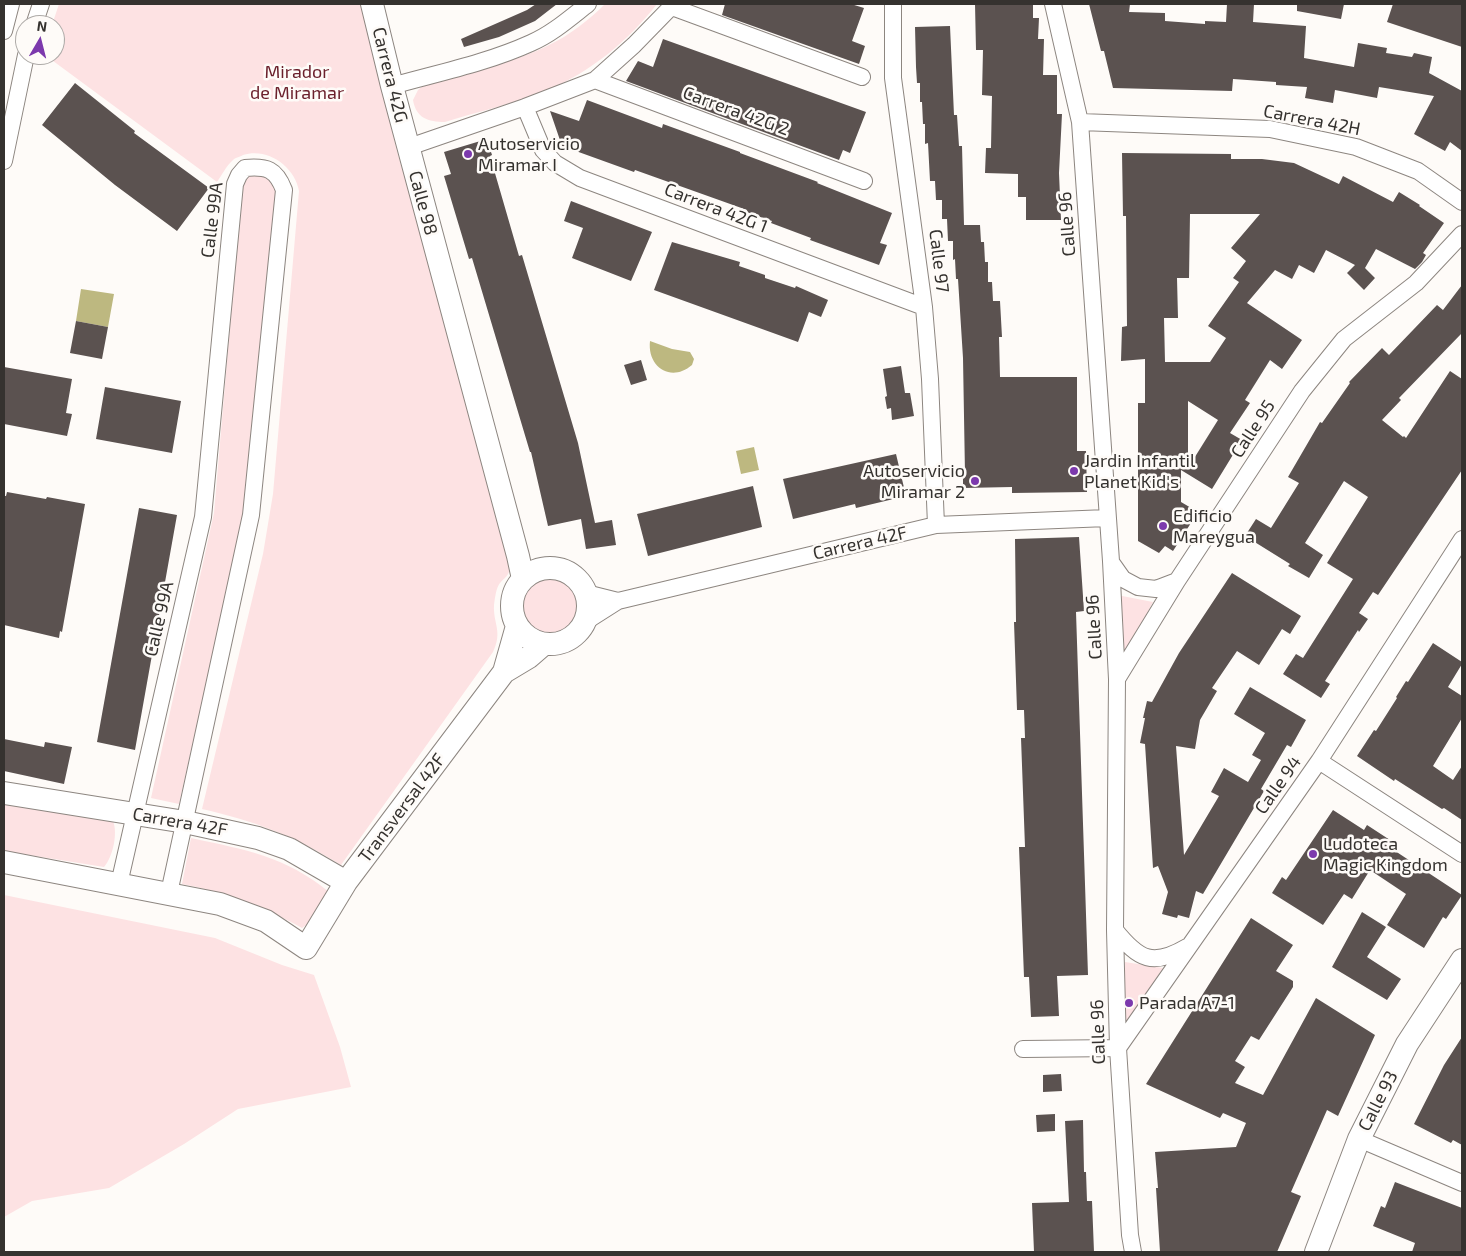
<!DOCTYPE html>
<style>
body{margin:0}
#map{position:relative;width:1466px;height:1256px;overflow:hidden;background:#fefbf8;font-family:"Exo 2",sans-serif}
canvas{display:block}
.frame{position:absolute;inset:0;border:5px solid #35322f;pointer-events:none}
.north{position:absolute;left:15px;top:15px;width:50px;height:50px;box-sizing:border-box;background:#fefbf8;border:1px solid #aeaba8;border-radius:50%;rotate:8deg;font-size:14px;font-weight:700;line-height:20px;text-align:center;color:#35322f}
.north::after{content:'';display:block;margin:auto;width:18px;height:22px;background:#7c39ad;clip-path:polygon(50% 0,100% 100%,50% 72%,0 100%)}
</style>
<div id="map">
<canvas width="1466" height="1256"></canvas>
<div class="frame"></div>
<div class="north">N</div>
</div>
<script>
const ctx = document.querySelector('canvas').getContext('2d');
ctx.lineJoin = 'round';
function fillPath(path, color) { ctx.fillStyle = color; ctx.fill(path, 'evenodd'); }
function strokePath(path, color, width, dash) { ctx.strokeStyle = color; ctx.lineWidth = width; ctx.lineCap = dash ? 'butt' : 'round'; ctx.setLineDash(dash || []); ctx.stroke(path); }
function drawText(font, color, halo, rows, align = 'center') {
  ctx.font = font + ' "Exo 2",sans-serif'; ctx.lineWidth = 5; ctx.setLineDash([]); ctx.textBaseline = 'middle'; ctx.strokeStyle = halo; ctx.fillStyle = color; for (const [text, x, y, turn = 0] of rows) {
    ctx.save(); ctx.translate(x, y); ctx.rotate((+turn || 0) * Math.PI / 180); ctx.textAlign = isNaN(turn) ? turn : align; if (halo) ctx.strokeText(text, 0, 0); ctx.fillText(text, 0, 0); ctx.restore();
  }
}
fillPath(new Path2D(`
 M59,4h302l36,147 117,400c-1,7 -2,16 -6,23 -2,4 -5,5 -8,9 -4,5 -5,15 -6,22 -1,19 9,26 -1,47l-152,213c-47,-29 -86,-44 -139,-56l61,-255 10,-60 26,-303c-4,-24 -31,-44 -56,-36 -3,2 -7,2 -10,5 -7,6 -11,15 -16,22l-172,-127h10v-30h-3z
 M605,4h52c-28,36 -67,69 -110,86 -31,13 -70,22 -102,32 -17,0 -29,-4 -32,-22l5,-10 8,-7c41,-11 85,-19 123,-38 21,-10 40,-25 56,-41z
 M256,174l15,5 5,13 -32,324 -65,288 -28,-6 63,-285 28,-328 7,-10z
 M516 607a34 34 0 1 1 68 0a34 34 0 1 1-68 0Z
 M1117,595l36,7 -29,55z
 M4,804l109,17c5,12 0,36 -9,46l-100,-16z
 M191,838c55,12 94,18 138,54l-20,31 -7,5c-41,-23 -74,-35 -120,-44z
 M4,895l211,43 67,27 32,10 26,72 11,40 -113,22 -54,35 -75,44 -77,13 -28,16z
 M1125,962l38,6 -38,57z`), '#fde2e3');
fillPath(new Path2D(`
 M81,289l33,5 -6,33 -32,-6z
 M650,341l22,8 18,3 4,7 -2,6c-21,18 -45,2 -42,-24z
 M754,447l5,23 -18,4 -5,-23z`), '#bdb880');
fillPath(new Path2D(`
 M536,4h21l-22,17 -36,16 -35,10 -3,-8 66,-29z
 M725,4h126l13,4 -12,33 13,5 -6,18 -137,-49z
 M975,4h58v14h6l-1,21h6l-1,36h14v39h5l-3,59 2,47h-35v-23h-8v-23l-33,-1 1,-25h5l1,-52 -10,-1 1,-45h-7z
 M1089,4h41l-1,8 36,1v8l40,3v-3l21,1 1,-18h27l-1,18 53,4 -2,32 50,9 4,-24 29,5 -1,5 26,4 2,-4 18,4 -3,16 33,18v60l-12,-9 -5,9 -31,-17 20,-38 -55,-9 -2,11 -42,-8 -2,13 -28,-5 2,-11 -31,-2v-3l-43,-3 -1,12 -119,-3 -9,-37h-3z
 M1297,4h47l-3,15 -44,-8z
 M1393,4h69v43l-75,-25z
 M950,26l4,89h3l2,31h3l2,79h16l1,17h3l1,20h3v20h4l1,19h7l2,36h-3l1,40h77v74h9l1,41 -75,1v-6l-49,1v-14h2l-2,-116 -5,-79h-2l-1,-20 -2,1v-19h-5l-1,-22h-5v-19h-6l-1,-19h-5l-2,-38 -3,1v-20h-2l-1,-22h-2v-19h-3l-1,-16 -1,-40z
 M663,39l203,73 -16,41 -7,-3 -4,10 -213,-79 12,-20 15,6z
 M75,83l60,48 -1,2 75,55 -32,43 -62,-46 -73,-60z
 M587,100l75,28 1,-4 77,28v1l78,29 -1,1 75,30 -12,30 7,2 -8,20 -69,-25 1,-2 -40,-15 1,-2 -26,-9 1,-2 -112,-40 -1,2 -72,-26 -12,-35 29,10z
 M487,139l5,16 -2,1 29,100 3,-1 56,188 17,80 17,-3 4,25 -30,4 -5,-30 -33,7 -17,-74h-1l-58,-194 -3,1 -25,-83 7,-2 -7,-22z
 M1122,153l109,1v5h31l32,4 45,21 4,-8 50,26 6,-10 21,13 -1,1 25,17 -21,30 3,2 -4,7 -7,7 -39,-20 -11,19 10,10 -11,12 -17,-17 8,-8 -29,-15 -12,23 -15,-8 -7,14 -17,-9 -28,33 55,37 -20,29 -12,-9 -25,40 5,3 -20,30 12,7 -30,49 -31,-19v32l17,10 -25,39 -8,-5 -6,7 -21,-12v-138h7v-44l-24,2 1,-34 5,-1 -1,-110h-3zM1190,214h70l-29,34 15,13 -13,17 6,4 -31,44 18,12 -16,24h-45l-1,-44h14l-1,-40h12zM1188,401l30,19 -30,48z
 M571,201l81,31 -21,49 -59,-23 11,-30 -19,-7z
 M672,242l68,20 -1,4 26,9v3l30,10 1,-2 32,14 -7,17 -12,-5 -11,30 -144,-52z
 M1462,285v48l-63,65 2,2 -19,20 21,17 1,-1 2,2 44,-67 12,8v91l-84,125 -5,-3 -14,21 9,6 -9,13 -1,-2 -33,51 5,3 -9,14 -38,-24 13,-20 7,4 50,-79 -26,-16 41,-66 -24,-16 -39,62 18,12 -14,23 -21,-12 2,-2 -45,-28 11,-17 15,9 28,-45 -11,-6 32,-55 2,1 28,-40 -1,-1 33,-34 7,7 48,-50 6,5z
 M76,321l32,6 -6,32 -32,-6z
 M641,360l6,20 -16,5 -7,-20z
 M901,366l4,27h5l4,23 -22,4 -1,-12 -4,1 -2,-12 2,-1 -4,-27z
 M4,367l68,12 -6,34 6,1 -5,22 -63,-12z
 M105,387l76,14 -9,52 -76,-14z
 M896,454l10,42 -50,12 -1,-4 -62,15 -10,-40z
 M753,486l9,41 -114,29 -11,-42z
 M7,492l39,7 1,-2 38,7 -23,128 -2,-1 -1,7 -55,-13v-129h2z
 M139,508l38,7 -42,235 -38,-8z
 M1079,537l5,74 -8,1 12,363 -31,1 2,40 -28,1 -2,-40h-5l-5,-130h6l-4,-109h4l-1,-28h-7l-3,-88h2l-1,-83z
 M1232,573l69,43 -11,18 -8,-5 -23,36 -22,-14 -25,37 5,3 -17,29 -5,29 -19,-3 8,109 35,-59 -8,-4 13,-24 24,14 13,-22 -9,-5 13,-22 -31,-19 16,-27 56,33 -15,27 -4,-2 -26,44 3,2 -61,103 -7,-3 -7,27 -11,-3 -1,3 -15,-4 6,-22 -10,-26 -5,2 -8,-124 -5,-1 5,-25h-2l4,-17 5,1 27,-49z
 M1433,643l29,19v2l-14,23 14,9v22l-29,48 20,14 9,-14v54l-18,-12 -2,1 -47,-30 -1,2 -37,-25 17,-26 2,1 21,-33 -1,-1 10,-16 2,1z
 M4,739l40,8 1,-5 27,5 -8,37 -60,-13z
 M1333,810l31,20 3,-5 23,15 -4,5 76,50 -16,24 -3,-2 -19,31 -37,-23 19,-31 -36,-24 -18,29 -8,-5 -21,31 -51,-32 10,-16 4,3z
 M1362,912l24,15 -19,30 34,22 -14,21 -55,-33z
 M1251,918l42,27 -17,26 17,10v6l-34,53 -8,-4 -16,25 10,6 -10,16 28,12 53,-97 59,37 -37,81 -11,-6 -36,82 10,4 -24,56h-117l-4,-64h2l-3,-36 81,-5 10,-24 -23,-10 -3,5 -74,-34z
 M1462,1037v108l-9,-5 -2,3 -37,-19 30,-59z
 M1061,1074l1,17 -19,1v-17z
 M1055,1114v17l-18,1 -1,-17z
 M1083,1120l1,52h2l1,29h5l2,51h-60l-2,-49 37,-1 -4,-81z
 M1395,1182l67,26v44h-50l3,-9 -42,-17 8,-20 4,2z`), '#5b5250');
const street = new Path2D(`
 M893,4v74l31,229 6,72 6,146
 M1053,4l27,118 31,439 6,118 -2,251 3,118 12,187 3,17
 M672,7l190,70
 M34,25l7,-21
 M4,31l7,-27
 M595,80l269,101
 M392,86c46,-13 95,-23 139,-43 21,-9 39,-25 57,-39
 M525,107l18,43 12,13 25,15 344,129
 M1080,122l190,7 86,18 62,24 44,31
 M409,147l116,-40 70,-27 39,-35 40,-41
 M4,161l22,-106
 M1111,562l12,17 15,8 18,2 21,-8
 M586,593l32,8
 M585,622l33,-21 318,-76 171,-7
 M1117,679l60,-98 125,-190 42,-52 72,-56 46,-49
 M1319,761l143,93
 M119,884l84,-367 32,-333 4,-9 6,-7c22,-2 31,1 39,22l-33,325 -82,378
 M1115,930c24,30 38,37 72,17
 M1118,1048l201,-287 143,-222
 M1023,1049l95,-1
 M1359,1139l103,44`);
const secondary = new Path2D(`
 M372,4l20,82 126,470 5,23
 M512 606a38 38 0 1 1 76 0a38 38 0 1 1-76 0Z
 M504,672l13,-46
 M4,793l181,29 73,16 31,11 57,33
 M4,862l216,42 46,17 40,27 40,-66 158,-210 25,-15 15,-13
 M1316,1252l43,-113 48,-95 55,-84`);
strokePath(street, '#8d8680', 18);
strokePath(secondary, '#8d8680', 24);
strokePath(street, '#fff', 16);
strokePath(secondary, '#fff', 22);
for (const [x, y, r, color] of [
 [468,154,5,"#7c39ad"],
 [1074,471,5,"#7c39ad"],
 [975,481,5,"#7c39ad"],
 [1163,526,5,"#7c39ad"],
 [1313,854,5,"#7c39ad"],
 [1129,1003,5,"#7c39ad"]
]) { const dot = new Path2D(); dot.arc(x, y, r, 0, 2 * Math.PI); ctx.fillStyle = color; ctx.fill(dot); strokePath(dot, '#fefbf8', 2); }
drawText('18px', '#6b202c', '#fefbf8', [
 ["Mirador",297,72],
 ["de Miramar",297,93]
]);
drawText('18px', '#35322f', '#fefbf8', [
 ["Carrera 42G",390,75,76],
 ["Carrera 42G 2",736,111,20],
 ["Carrera 42H",1312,120,11],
 ["Calle 98",423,203,75],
 ["Carrera 42G 1",716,208,21],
 ["Calle 99A",212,220,-83],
 ["Calle 96",1067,224,-94],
 ["Calle 97",939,261,83],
 ["Calle 95",1253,429,-57],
 ["Carrera 42F",860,543,-13],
 ["Calle 99A",159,619,-77],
 ["Calle 96",1094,627,-93],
 ["Calle 94",1278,785,-55],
 ["Transversal 42F",402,808,-53],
 ["Carrera 42F",180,822,10],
 ["Calle 96",1098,1032,-92],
 ["Calle 93",1378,1101,-63]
]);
drawText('18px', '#35322f', '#fefbf8', [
 ["Autoservicio",478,144],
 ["Miramar I",478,165],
 ["Jardin Infantil",1084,461],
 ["Planet Kid's",1084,482],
 ["Autoservicio",965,471,"right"],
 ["Miramar 2",965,492,"right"],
 ["Edificio",1173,516],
 ["Mareygua",1173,537],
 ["Ludoteca",1323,844],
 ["Magic Kingdom",1323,865],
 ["Parada A7-1",1139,1003]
], 'left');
</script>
